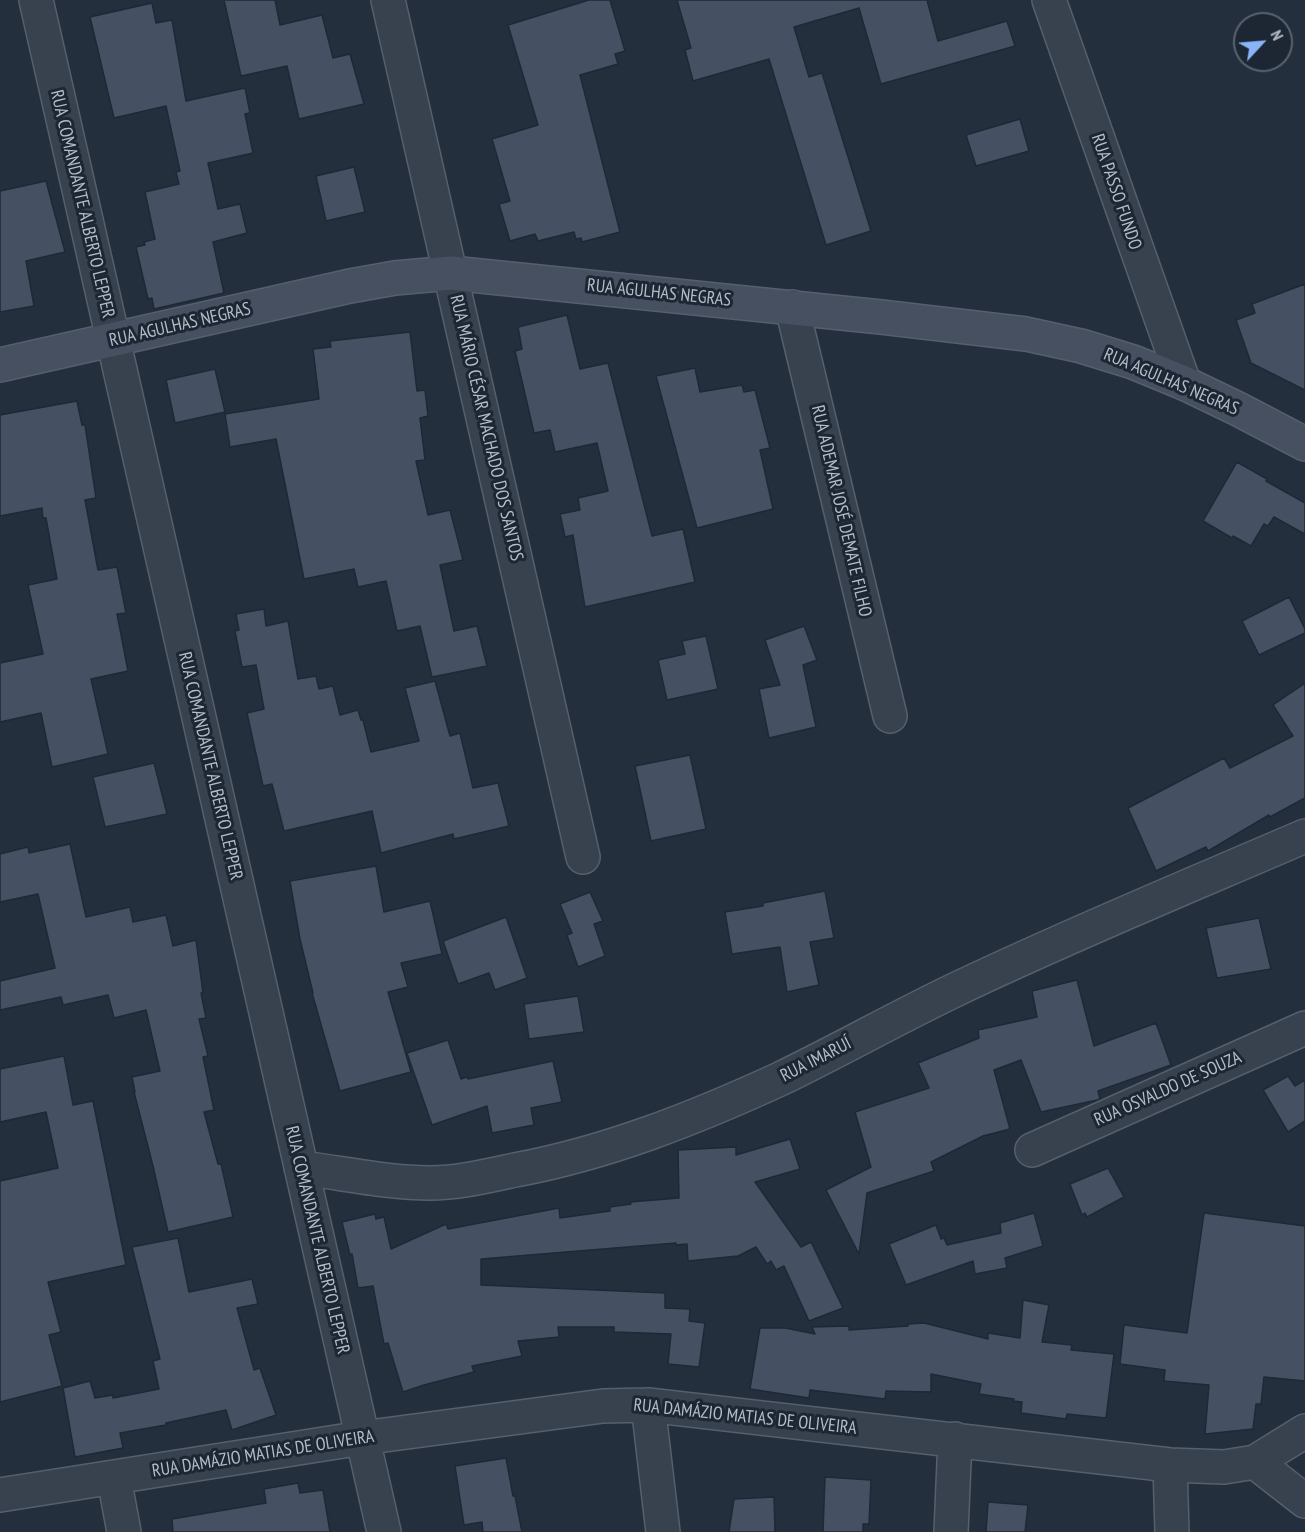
<!DOCTYPE html>
<meta charset="utf-8">
<style>
body{margin:0}
#map{position:relative;width:1305px;height:1532px;overflow:hidden;background:#242f3e;font-family:"PT Sans Narrow",sans-serif}
canvas{display:block}
.north{position:absolute;left:1233px;top:12px;width:60px;height:60px;box-sizing:border-box;background:#1d2633;border:2px solid #59626f;border-radius:50%;rotate:64deg;font-size:16px;font-weight:700;line-height:24px;text-align:center;color:#b4bcc9}
.north::after{content:'';display:block;margin:auto;width:21px;height:27px;background:#8ab4f8;clip-path:polygon(50% 0,100% 100%,50% 72%,0 100%)}
</style>
<div id="map">
<canvas width="1305" height="1532"></canvas>
<div class="north">N</div>
</div>
<script>
const ctx = document.querySelector('canvas').getContext('2d');
ctx.lineJoin = 'round';
function fillPath(path, color) { ctx.fillStyle = color; ctx.fill(path, 'evenodd'); }
function strokePath(path, color, width, dash) { ctx.strokeStyle = color; ctx.lineWidth = width; ctx.lineCap = dash ? 'butt' : 'round'; ctx.setLineDash(dash || []); ctx.stroke(path); }
function drawText(font, color, halo, rows, align = 'center') {
  ctx.font = font + ' "PT Sans Narrow",sans-serif'; ctx.lineWidth = 6; ctx.setLineDash([]); ctx.textBaseline = 'middle'; ctx.strokeStyle = halo; ctx.fillStyle = color; for (const [text, x, y, turn = 0] of rows) {
    ctx.save(); ctx.translate(x, y); ctx.rotate((+turn || 0) * Math.PI / 180); ctx.textAlign = isNaN(turn) ? turn : align; if (halo) ctx.strokeText(text, 0, 0); ctx.fillText(text, 0, 0); ctx.restore();
  }
}
const building = new Path2D(`
 M224,0h51l5,25 42,-10 11,43 17,-4 14,50 -65,15 -12,-53 -46,10z
 M589,0h21l15,51 -10,3 3,10 -38,11 40,157 -38,10 -1,-4 -5,1 -2,-7 -36,9 -3,-7 -25,7 -11,-37 11,-3 -18,-62 46,-14 -30,-100z
 M677,0h250l11,41 69,-20 8,25 -134,38 -22,-76 -65,19 15,50 13,-4 49,158 -45,14 -57,-186 -76,22 -8,-31 6,-2z
 M152,3l4,20 16,-3 14,81 59,-13 5,25 -5,1 8,39 -45,10 10,46 22,-5 7,29 -34,9 11,51 -70,16 -2,-11 -4,1 -12,-52 9,-2 -1,-3 11,-3 -10,-47 34,-8 -3,-12 4,-1 -14,-65 -52,12 -24,-101z
 M1020,119l9,32 -53,15 -10,-31z
 M354,167l11,45 -39,9 -10,-45z
 M46,181l19,71 -39,9 8,45 -34,6v-121z
 M1305,284v106l-54,-27 -15,-43 19,-7 -3,-9z
 M567,315l13,54 28,-6 44,173 31,-7 12,53 -110,25 -12,-72 -8,2 -5,-23 20,-4 -2,-12 30,-7 -11,-48 -42,9 -5,-22 -16,3 -19,-82 7,-2 -4,-22z
 M410,332l7,59 8,-1 3,26 -8,2 5,42 -9,1 12,54 22,-5 13,50 -23,5 14,66 23,-5 10,40 -55,11 -12,-51 -23,5 -11,-50 -28,6 -4,-18 -50,10 -28,-140 -46,8 -5,-33 94,-15 -6,-50 18,-2 -1,-6z
 M695,368l5,24 42,-7 2,7 11,-2 15,58 -10,2 13,59 -76,19 -41,-152z
 M215,369l10,43 -50,11 -9,-43z
 M77,401l5,24h3l11,73 -11,2 13,70 19,-3 9,46 -9,1 11,57 -37,8 17,75 -56,13 -11,-54 -41,9v-59l43,-9 -15,-69 29,-6 -11,-61h-3l-1,-10 -42,8v-101z
 M1237,462l30,17 -1,2 39,22v31l-31,-17 -6,9 -4,-2 -13,22 -18,-10 -1,2 -29,-17z
 M1289,597l16,32v4l-46,22 -17,-34z
 M264,609l2,17 22,-5 10,58 18,-3 3,13 14,-3 7,29 18,-5 3,10h2l8,32 48,-11 -14,-53 30,-7 15,55 10,-3 13,55 25,-5 11,43 -55,13 -1,-5 -72,19 -9,-42 -88,20 -12,-47 -9,2 -16,-73 17,-4 -8,-44 -14,2 -7,-36 4,-1 -3,-16z
 M804,626l13,34 -14,5 13,62 -47,11 -10,-49 21,-4 -15,-45z
 M706,636l12,53 -51,11 -9,-40 27,-6 -3,-13z
 M1305,683v115l-35,19 -1,-2 -61,36 -2,-4 -50,24 -28,-63 96,-50 6,10 63,-32 -20,-31z
 M690,755l16,74 -55,12 -16,-75z
 M154,763l13,51 -62,13 -12,-50z
 M70,844l16,73 44,-10 3,15 33,-7 7,31 23,-6 7,53h-2l5,25 -7,1 9,37 -5,1 11,53 -10,2 14,52h3l12,53 -65,15 -15,-66 -19,-74h1l-3,-15 28,-6 -14,-61 -32,8 -6,-23 -45,10 -2,-8 -61,13v-29l55,-13 -17,-74 -38,8v-48l28,-7 1,6z
 M376,866l8,46 46,-11 12,53 -41,9 7,24 -20,5 23,80 -71,19 -28,-98h1l-13,-54 -10,-58z
 M825,891l9,47 -24,4 9,43 -32,7 -7,-45 -48,7 -7,-42 38,-6v-3z
 M590,892l13,29 -9,3 11,32 -27,11 -11,-32 5,-2 -12,-29z
 M506,917l21,61 -32,12 -6,-17 -31,11 -15,-43z
 M1259,918l12,51 -54,9 -11,-50z
 M1077,980l17,66 62,-23 15,42 -73,26 2,8 -3,1 -56,12 -20,-52 -27,10 16,59 -27,7 -52,26 3,9 -67,22 -8,61 -33,-64 45,-23 -16,-55 74,-24 -11,-25 61,-25 -1,-8 59,-13 -5,-26z
 M578,996l6,36 -55,7 -5,-35z
 M448,1040l13,39 6,-2 1,2 85,-18 9,41 -31,6 3,17 -42,8 -5,-27 -55,19 -25,-72z
 M64,1056l9,49 20,-4 33,164 -78,17 13,50 -12,3 13,51 -62,16v-221l58,-13 -12,-56 -46,10v-53z
 M1288,1076l7,10 10,-6v41l-17,11 -25,-42z
 M790,1139l10,30 -45,13 46,65 10,-5 32,66 -34,13 -25,-55 -8,4 -5,-9 -4,3 -11,-17 -18,9 -50,5 -1,-17 -11,1v-2l-195,16v26l184,8v15l25,1 -1,12 16,2 -6,44 -31,-3 3,-30 -57,-2v-5h-56l1,10 -41,4 4,15 -50,10 2,6 -50,13 -21,7 -15,-49 -4,1 -11,-58 -15,2 -6,-34 -2,1 -8,-33 33,-8 1,5 8,-2 7,32 55,-25 2,5 111,-21 1,10 50,-7v-4l21,-3 -1,-2 49,-4 -1,-48 58,-3v8z
 M1108,1168l16,29 -37,20 -2,-4 -3,2 -12,-31z
 M1034,1213l9,33 -38,12 2,10 -32,6 -2,-13 -67,24 -17,-41 47,-19 5,14 3,-1 3,7 54,-12 -1,-10z
 M1204,1213l101,13v155l-41,-4 -3,27h-5l-3,25 -48,5 4,-49 -45,-4 1,-11 -45,-6 4,-39 63,8z
 M178,1238l11,54 63,-13 6,25 -21,4 17,62 6,-2 16,47 -44,15 -6,-20 -60,13v2l-46,8 3,15 -48,9 -12,-69 27,-7 5,17 18,-3v3l46,-9 -6,-28 7,-2 -28,-112z
 M1023,1300l26,5 -7,37 30,3 -1,5 43,4 -8,64 -39,-4 -1,5 -45,-6 1,-11 -9,-1 1,-2 -35,-5 2,-10 -50,-10v18l-45,-1 -1,8 -75,-9 -1,8 -59,-9 10,-61h25l30,6 -3,-7 37,-1v4l59,-4v-2l16,-1 64,16v-6l32,5z
 M506,1458l7,38h2l7,36h-39l-1,-10 -18,3 -9,-59z
 M825,1477l46,3 -2,44h-6v8h-40z
 M298,1483l2,10 23,-3 7,42h-157l-1,-13 94,-16 -2,-14z
 M774,1497l1,35h-46l5,-33z
 M988,1502l40,3 -3,27h-39z`);
fillPath(building, '#455162');
strokePath(building, '#1f2835', 1.5);
const street = new Path2D(`
 M36,0l348,1532
 M388,0l195,857
 M1049,0l135,383
 M792,307l98,409
 M1032,1150l273,-122
 M301,1168c42,5 86,15 129,15 28,0 57,-7 85,-13 92,-17 180,-52 265,-91 60,-29 118,-62 179,-91 113,-54 230,-102 346,-152
 M648,1405l15,127
 M1255,1462l50,39
 M1170,1465l2,67
 M114,1478l10,54
 M0,1495l362,-57 241,-32 45,-1 522,60 54,2 31,-5 50,-31
 M951,1532l4,-93`);
const secondary = new Path2D(`
 M0,365l350,-79 45,-8 56,-5 430,44 145,17 55,12 52,16 51,21 54,26 67,35`);
strokePath(street, '#565f6c', 36);
strokePath(secondary, '#565f6c', 36);
strokePath(street, '#38414e', 33);
strokePath(secondary, '#465061', 33);
drawText('18px', '#b4bcc9', '#1d2633', [
 ["RUA PASSO FUNDO",1116,192,71],
 ["RUA COMANDANTE ALBERTO LEPPER",82,204,77],
 ["RUA AGULHAS NEGRAS",659,293,6],
 ["RUA AGULHAS NEGRAS",180,325,-13],
 ["RUA AGULHAS NEGRAS",1171,382,23],
 ["RUA MÁRIO CÉSAR MACHADO DOS SANTOS",486,428,77],
 ["RUA ADEMAR JOSÉ DEMATE FILHO",841,511,77],
 ["RUA COMANDANTE ALBERTO LEPPER",210,766,77],
 ["RUA IMARUÍ",816,1060,-27],
 ["RUA OSVALDO DE SOUZA",1168,1089,-24],
 ["RUA COMANDANTE ALBERTO LEPPER",317,1240,77],
 ["RUA DAMÁZIO MATIAS DE OLIVEIRA",745,1417,6],
 ["RUA DAMÁZIO MATIAS DE OLIVEIRA",263,1454,-9]
]);
</script>
